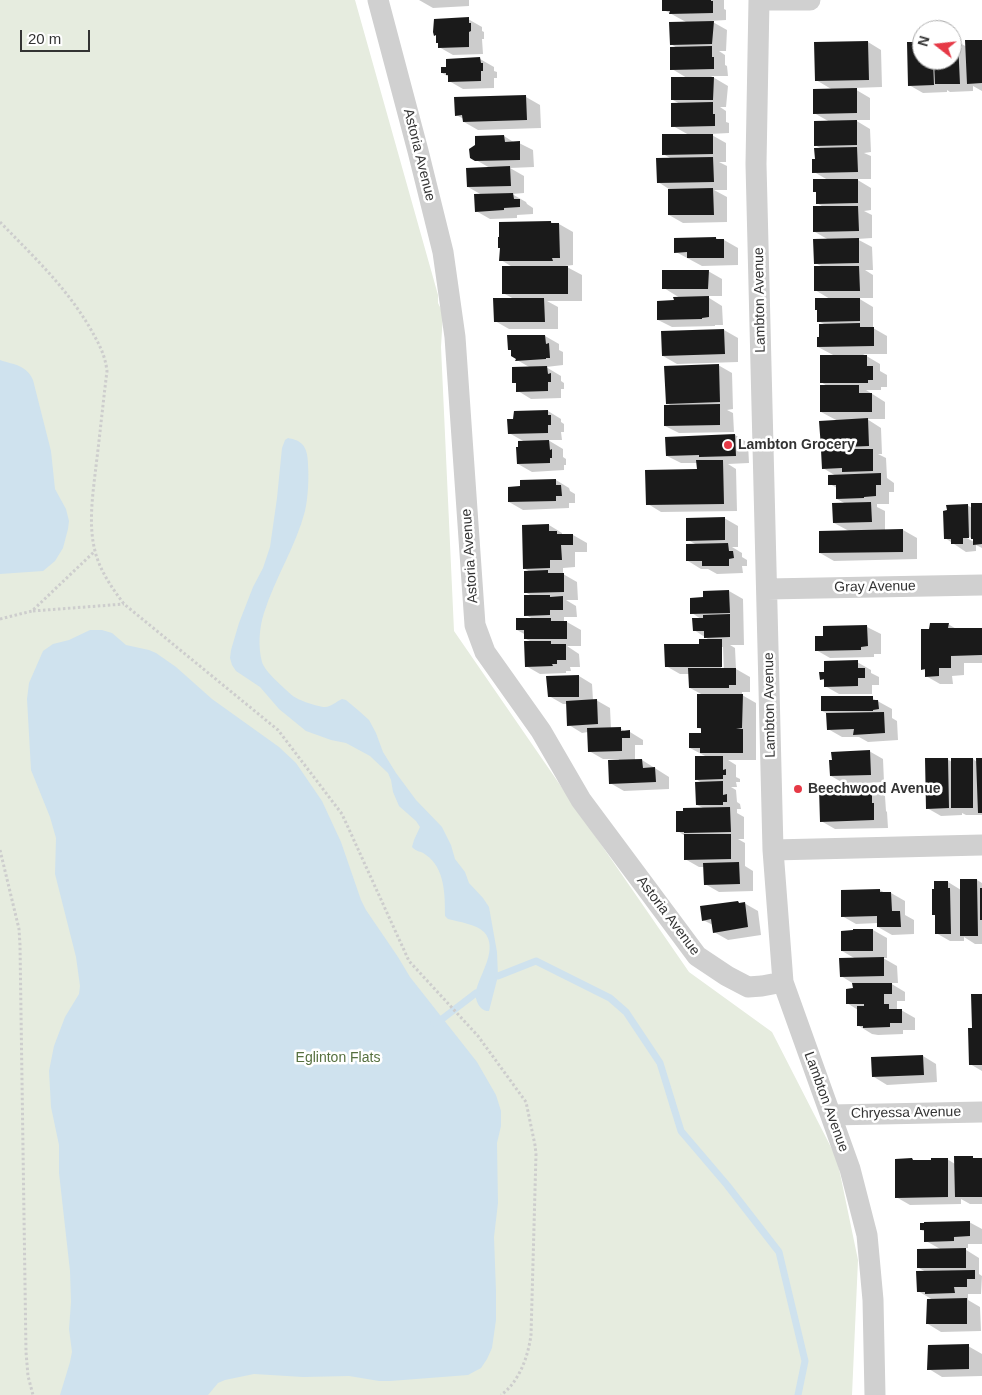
<!DOCTYPE html>
<style>
body{margin:0}
#map{position:relative;width:982px;height:1395px;overflow:hidden;background:#fff;font-family:Arial,sans-serif}
canvas{display:block}
.north{position:absolute;left:912px;top:20px;width:50px;height:50px;box-sizing:border-box;background:#fff;border:1px solid #adadad;border-radius:50%;rotate:286deg;font-size:14px;font-weight:700;line-height:20px;text-align:center;color:#333}
.north::after{content:'';display:block;margin:auto;width:18px;height:22px;background:#e63946;clip-path:polygon(50% 0,100% 100%,50% 72%,0 100%)}
.scale{position:absolute;left:20px;top:30px;width:70px;height:22px;box-sizing:border-box;border:2px solid #333;border-top:0;padding-left:6px;font-size:15px;line-height:18px;white-space:nowrap;color:#333;-webkit-text-stroke:4px #fff;paint-order:stroke}
</style>
<div id="map">
<canvas width="982" height="1395"></canvas>
<div class="north">N</div>
<div class="scale">20 m</div>
</div>
<script>
const ctx = document.querySelector('canvas').getContext('2d');
ctx.lineJoin = 'round';
function fillPath(path, color) { ctx.fillStyle = color; ctx.fill(path, 'evenodd'); }
function strokePath(path, color, width, dash) { ctx.strokeStyle = color; ctx.lineWidth = width; ctx.lineCap = dash ? 'butt' : 'round'; ctx.setLineDash(dash || []); ctx.stroke(path); }
function drawText(font, color, halo, rows, align = 'center') {
  ctx.font = font + ' Arial,sans-serif'; ctx.lineWidth = 5; ctx.setLineDash([]); ctx.textBaseline = 'middle'; ctx.strokeStyle = halo; ctx.fillStyle = color; for (const [text, x, y, turn = 0] of rows) {
    ctx.save(); ctx.translate(x, y); ctx.rotate((+turn || 0) * Math.PI / 180); ctx.textAlign = isNaN(turn) ? turn : align; if (halo) ctx.strokeText(text, 0, 0); ctx.fillText(text, 0, 0); ctx.restore();
  }
}
fillPath(new Path2D(`
 M0,0h355l83,295v8l5,10 -2,34 13,284 235,341 83,60 65,127 21,101 -6,135h-852z`), '#e6ecdf');
fillPath(new Path2D(`
 M0,360c15,5 26,5 33,20l18,71 4,38 11,20 3,12 -1,8 -5,19 -8,13 -12,10 -43,3z
 M288,438c5,1 10,2 14,6 5,5 6,14 6,21 1,14 0,32 -3,46 -9,35 -30,67 -41,102 -5,15 -6,34 -2,49 3,10 22,26 31,34 5,4 25,11 32,11 6,0 12,-6 17,-8l4,1 13,11 10,9 7,13 7,19 13,21 20,27 26,27 9,18 4,14 10,13 4,11 14,15 6,9 8,45 1,24 -9,35c-9,1 -15,-12 -13,-20 4,-17 23,-43 8,-59 -8,-8 -25,-10 -36,-13l-3,-3c0,-21 0,-48 -19,-61 -4,-4 -10,-3 -14,-8l2,-7 6,-13 -4,-6 -17,-15 -6,-14 -2,-12 -3,-7 -18,-17 -24,-13 -15,-3 -25,-9 -27,-22 -19,-22 -24,-16 -4,-6 -2,-7 1,-8 8,-27 14,-36 10,-19 7,-21 7,-49 5,-50 3,-8z
 M90,630h12l10,3 14,12 23,5 7,3 20,14 36,32 67,48 17,16 26,38 19,41 20,58 5,10 32,47 12,20 67,85 19,33 5,16v15l-4,17 1,60 -4,34 2,54v29l-4,28 -5,11 -6,9 -13,7 -78,6h-11l-30,-5 -46,1 -49,-3 -29,6 -7,3 -10,12h-148l10,-33 2,-10 -3,-23 2,-27 -1,-31 -11,-98v-28l-8,-38 -2,-36 5,-25 11,-29 14,-23 1,-8 -4,-29 -21,-83 1,-36 -6,-21 -19,-47 -4,-71 2,-16 14,-32 10,-7 16,-4z`), '#cfe2ee');
fillPath(new Path2D(`
 M419,0h50v6l-36,2z
 M663,0h61v9l2,1v10l-15,1 16,9 -1,21h-7l6,4v10l2,1 1,10h-17l17,10 -2,21h-6l6,4v11l3,1v10l-19,1 16,9v19h-7l8,4v24h-13l13,7v25l-44,1 -14,-8v-26l-11,-7 14,-23 -9,-5 26,-19 -16,-9 7,-22 -7,-4 14,-22 -15,-9 5,-21 -6,-4 15,-22 -22,-12z
 M468,19l14,8v4l2,1v7h-2l1,15 -30,1 -14,-8 -2,-11 -2,-1z
 M982,41v50l-9,-5v5l-23,1 -3,-2v2l-24,1 -14,-8 13,-42v17h30v-18h6l9,5z
 M868,42l13,8 1,37 -29,1 17,10v22h-15l15,9 1,23 -7,1 7,3v23h-15l15,9v22l-7,1 8,4v23l-15,1 15,8 1,23h-8l8,5v23h-15l15,9v21l14,8v18h-24l17,10v7l7,4v12h-6v3h-15l19,12v17h-18l14,9 1,26h-4l8,4 1,20 7,5v9h-5v12h-12v3l8,4v20l18,-1 14,8v21l-83,2 -14,-8 29,-22 -15,-8 12,-19 -9,-5v-11l-7,-4 6,-8 -13,-8 5,-17 -6,-3 16,-27 -17,-9 6,-26 -6,-4 14,-26 -17,-9 8,-22 -8,-4 12,-22 -15,-9 8,-23 -8,-4 14,-23 -14,-8 10,-24 -8,-5v-10l-3,-2 14,-11 -14,-8 2,-12 6,-11 -7,-4 15,-23 -16,-9 19,-23 -17,-10z
 M480,59l14,8v4l3,1v6h-3v10l-31,1 -14,-8v-4l-7,-4z
 M526,97l14,8 1,23 -63,2 -14,-8v-3l-8,-4z
 M504,136l11,7h4l14,7 1,17 -24,1 14,8v17l-12,1 14,8 1,2 6,4v6l-16,1v3l-27,1 -14,-8 6,-16 -14,-8 22,-19 -14,-8z
 M551,222l3,2h5l14,8v33l-8,1 17,9v26h-35l11,6v22h-49l-14,-8 19,-22 -11,-6 11,-25 -13,-8 -1,-37z
 M716,238l4,3 4,-1 14,8v17l-36,1 -26,-14z
 M708,271l14,8v17h-16l16,10 1,19h-8v1l-43,1 -14,-7 22,-22 -16,-10z
 M724,330l14,8v24l-61,2 -14,-8z
 M545,336l14,8v6l4,2v13l-17,2 15,9v5l3,2v6h-3v9l-30,1 -13,-8 -1,-7 -3,-2 17,-14 -14,-8 -5,-9 -3,-2z
 M718,365l14,8 1,36 -6,1 6,3 1,19 -55,1 -14,-7 7,-20 -5,-3z
 M548,411l13,8v3l3,2v8h-3l1,8h-14l15,9v8l3,2v6h-2v5l-32,2 -14,-8 7,-22 -16,-9z
 M735,435l13,8 1,20 -21,1 8,5 1,42 -76,1 -13,-8 50,-34v-7h-17l-14,-7z
 M556,480l13,8 1,3 5,3v9h-6v5l-46,2 -14,-8 12,-15z
 M982,504v44l-6,-3v6l-10,1 -21,-14 22,-33 5,3zM965,534l9,6v2l-11,-6z
 M724,518l14,8v21h-6l10,6v4l5,3v6h-5l1,7 -26,1 -9,-5h-7l-13,-8 9,-16 -9,-5z
 M549,525l13,8v2h11l14,8v9h-12v15l-12,1v6l14,8 1,18h-12l10,6 1,11h-13v5h3l14,8v16h-14l12,8 1,13h-10l1,4h-5v2l-26,1 -14,-8 6,-24 -6,-3v-4l-9,-5 16,-11 -7,-4 6,-19 -7,-4 5,-20 -6,-4z
 M729,591l14,8 1,46h-14l5,3 1,21 14,8v15h-8v3l14,8v57h-28l8,5v12l4,2v3h-4l1,5h-6l5,3 1,12 3,2 1,5h-4v4l7,4v22h-6l7,4v23l8,5v20l-34,1 -14,-8v-17h-6l-14,-8v-23l-7,-5 7,-19 20,-3 -8,-4 5,-22 -6,-4 11,-22 -17,-9 12,-14v-4l-3,-2 4,-33 -13,-7v-14h-10l-14,-8 34,-21 11,-4 -17,-11 7,-11 -9,-6 12,-14zM721,647h2l1,26h-3z
 M948,624l10,6 24,-1v34h-18v12l-12,1 1,8h-13l-14,-8v-5l-4,-2 9,-39z
 M867,627l14,7v20h-7v3l-44,1 -14,-8z
 M857,662l14,8v3l8,4v8h-7v9h-33l-14,-8v-5l-4,-2 4,-6z
 M579,676l13,8 1,16h3l14,8 1,21h10l5,3h4l13,8v5h-8v15h7l27,17v12l-45,2 -14,-8 9,-24h-16l-14,-8 -1,-19 -6,1 -13,-8 -2,-21h-4l-14,-8z
 M872,698l20,11v9l5,3 1,19 -30,2 -9,-5h-17l-14,-8v-15l-6,-3z
 M869,751l14,8 1,23 -39,2 -14,-8z
 M947,759l5,3 21,-3 4,3 5,-3v56h-16l-4,-2v2l-21,1 -14,-8z
 M871,788l14,8 1,15 1,1 1,16 -53,1 -14,-8z
 M977,880l5,3v61h-7l-11,-7v4h-14l-14,-8 12,-51 13,8z
 M880,890l5,3h6l14,8v14l9,5v14l-22,1 -14,-8v-4l-22,1 -14,-8z
 M738,902l3,2 3,-1 14,8 3,24 -33,5 -14,-8 -1,-7 -10,-5z
 M873,930l14,8v20h-4l14,8 1,17h-8l15,9v9h-8v9h4l14,8v12h-12v4l-25,1 -6,-1 -13,-8 -1,-16 -11,-7 7,-13v-6l-13,-8 15,-17 -14,-8z
 M982,995v76l-12,-7 3,-35z
 M923,1056l13,8 1,18 -50,3 -13,-8z
 M947,1159l8,5 27,-5v45h-12l-9,-5v5l-51,1 -14,-8 20,-35z
 M969,1222l13,7v15h-14v4h-5l16,10v16l3,2 -1,18h-13v6l12,7 1,24 -40,1 -13,-8 5,-24 -15,-9 8,-19 -7,-4 23,-18 -16,-9v-9l-5,-2z
 M968,1346l14,8v22l-40,1 -13,-8z`), '#0003');
strokePath(new Path2D(`
 M498,976l38,-15 74,37 16,14 34,51 21,68 46,54 52,67 26,109 -7,34
 M434,1023l8,-4 34,-26`), '#cfe2ee', 7);
fillPath(new Path2D(`
 M662,0h49v1h2v12l-44,1 1,-3h-8z
 M469,17v6h2v8l-2,1v15l-31,1v-5h-2v-8l-2,1 -1,-4 1,-13z
 M714,21l-2,23 -42,1 -1,-23z
 M965,40h17v43l-15,1z
 M868,41l1,39 -54,1 -1,-39z
 M952,41h6l2,43h-25l-1,-24h18z
 M907,42h15v18h11l1,25 -26,1z
 M712,46v11h2v12l-44,1v-23z
 M480,57l1,6h2v8h-2v10l-33,1v-7h-2v-2h-5v-6h5v-8z
 M671,77h43l-1,23h-42z
 M857,88v25l-44,1v-25z
 M526,95l1,25 -64,2 -1,-7 -7,1 -1,-19z
 M713,102v12h2v12l-44,1v-24z
 M857,120v25l-43,1v-25z
 M662,134h51v20l-51,1z
 M504,135l1,7 15,-1v19l-45,1 -5,-3 -1,-9 6,-4v-9z
 M857,147l1,25 -46,1v-14h3l-1,-11z
 M713,157l1,25 -57,1 -1,-25z
 M510,166l1,20 -44,1 -1,-19z
 M813,179h45v24l-42,1v-12h-3z
 M713,188l1,27h-46v-26z
 M513,193l1,6h6v8l-16,1v2l-29,2 -1,-18z
 M813,206h45l1,25 -46,1z
 M551,221v2h8l1,35h-8l1,3h-54l1,-13h-2v-11h1v-15z
 M716,237v2h8v19h-37v-6l-13,1v-15z
 M859,238v25l-45,1 -1,-25z
 M502,266h66v28h-66z
 M814,266h45l1,25h-46z
 M662,270h47l-1,19h-46z
 M709,296v21l-7,1v1l-45,1v-19l17,-1 -1,-3z
 M493,298h51l1,24h-51z
 M815,298h45v23l-43,1v-12h-2z
 M860,323v4h14v19l-57,1v-10h2v-13z
 M724,329l1,25 -63,2 -1,-25z
 M507,335h38l1,9 3,-1 1,15h-4v1l-31,2 1,-2 -5,-3v-6h-3z
 M820,355h47v11h6v14h-5v3h-48z
 M719,364l1,38 -54,2 -2,-38z
 M547,366l1,8 3,-1v9h-3v9l-32,1v-9h-4v-16z
 M820,385h39v8h13v19h-52z
 M720,404v21l-56,1v-21z
 M548,410v5h3v10h-3v8l-40,1 -1,-15h6l1,-8z
 M868,418l1,28 -48,2 -2,-27z
 M735,434l1,22 -37,1v-2l-33,1 -1,-19z
 M549,440l1,10 2,-1v9h-2v5l-33,1 -1,-17h2v-6z
 M856,449h17v22l-31,1v-4l-20,1 -1,-19z
 M696,460h27l1,44 -78,1 -1,-35 52,-1z
 M881,473v12h-5v11l-12,1v1l-28,1v-14h-8v-10z
 M556,479v6h5l1,11h-6v5l-48,1v-15l12,-1v-6z
 M871,502l1,20 -39,1 -1,-20z
 M971,503h11v41l-9,1v-6h-2z
 M968,504l1,34h-6v6h-12v-5h-7l-1,-28 4,-1 -1,-5z
 M725,517v23l-39,1v-23z
 M549,524v7h8v3h16v11h-12l1,15h-12v8l-27,1 -1,-44z
 M903,529v23l-84,1v-22z
 M728,543l1,8h4l1,7 -5,1v7h-27v-5h-16v-17z
 M548,570v3h16v19l-40,1v-22z
 M729,590l1,23 -40,1v-16l13,-1v-6z
 M524,595h26v2l13,-1v14h-13v5l-26,1z
 M730,614v23l-26,1v-7h-11l-1,-13h11v-3z
 M516,618h35v3h16v18h-43v-9h-8z
 M930,623h19l-1,5h34v27l-31,1v12h-12v8l-14,1v-8l-4,1v-41h8z
 M867,625l1,21 -7,1v3l-46,1v-15h8v-10z
 M699,639h23v28h-57l-1,-23h35z
 M524,641h27v3h15v16h-9v4h-5l1,2 -28,1z
 M858,660v8h7v10h-7v8l-34,1v-8l-4,1 -1,-8h5v-11z
 M688,668h48v17h-7v3h-40z
 M579,675v22h-31l-2,-21z
 M697,694h46l-1,34 -6,1h7v24h-43v-5h-11v-15h12v-5h-4z
 M821,696h52v4h5l1,9 -6,1v1h-52z
 M597,699l1,25 -31,2 -1,-25z
 M884,712l1,21 -32,2 1,-6 -27,1 -1,-17z
 M621,727v4l9,-1v8h-8v13l-34,1 -1,-24z
 M870,750l1,25 -41,1 -1,-16h3l-1,-8z
 M695,756h28v14l3,-1v6h-3v4l-28,1z
 M925,758h23l1,50 -23,1z
 M951,758h22v50h-22z
 M976,758h6v55h-4z
 M642,759l1,9 12,-1 1,15 -47,2 -1,-24z
 M723,781v14l4,-1v8h-4v3h-27l-1,-23z
 M872,787v16h2v17l-54,2 -1,-34z
 M730,807l1,25 -47,1v-1h-8v-21h7v-3z
 M684,834h47v25l-47,1z
 M739,862l1,22 -36,1 -1,-22z
 M960,879h17l1,57h-18z
 M934,881h14v7h2l1,46h-16v-19h-3v-26h2z
 M980,888h2v32h-2z
 M880,889v3h11l1,19h8l1,16h-24v-11l-36,1v-27z
 M738,901l1,2 6,-1 3,25 -35,6 -2,-14 -9,2 -2,-15z
 M853,929h20v22h-32v-20l12,-1z
 M884,957v19l-44,1 -1,-19z
 M852,983h40v11h-8v10h5v5h13v14h-12v4l-27,1v-2h-6v-20h7v-2h-18v-15l7,-1z
 M971,994h11v71h-13l-1,-37h4z
 M923,1055l1,20 -52,2 -1,-20z
 M954,1156h19v2h9v39h-27z
 M912,1158l1,2h18v-2h17v39l-53,1v-39z
 M970,1221v15l-16,1v4l-30,1v-12h-4v-7h4v-1z
 M966,1248v20h-49v-19z
 M975,1270v9h-8v8h-13l1,6 -30,1v-2h-8l-1,-21z
 M967,1298v26h-41l1,-25z
 M969,1344v25l-42,1 1,-25z`), '#1a1a1a');
strokePath(new Path2D(`
 M0,222c33,34 66,65 90,106 8,14 15,26 17,43 -4,32 -7,63 -11,95 -3,27 -8,58 -1,85 5,20 17,37 29,53l154,126 64,84 67,147 69,75 48,66 9,43 1,9 -5,181c-3,22 -12,47 -30,60
 M33,611l91,-7
 M0,619l32,-8 63,-60
 M0,850l19,79 1,16 6,407 2,24 5,19`), '#cdcdcd', 3, [2.5, 2.5]);
strokePath(new Path2D(`
 M378,0l40,151 25,101 12,85 20,288 10,27 56,79 40,69 116,156 30,20 21,11 14,-1 21,-4
 M759,0l-3,164 17,686 10,132 67,187 17,66 6,65 2,95
 M759,0h51
 M767,589l215,-4
 M773,850l209,-5
 M831,1115l151,-3`), '#d0d0d0', 21);
for (const [x, y, r, color] of [
 [728,445,5,"#e63946"],
 [798,789,5,"#e63946"]
]) { const dot = new Path2D(); dot.arc(x, y, r, 0, 2 * Math.PI); ctx.fillStyle = color; ctx.fill(dot); strokePath(dot, '#fff', 2); }
drawText('14px', '#333', '#fff', [
 ["Astoria Avenue",419,155,76],
 ["Lambton Avenue",760,300,-91],
 ["Astoria Avenue",470,556,-94],
 ["Gray Avenue",875,587,-1],
 ["Lambton Avenue",770,705,-91],
 ["Astoria Avenue",668,916,53],
 ["Lambton Avenue",826,1102,70],
 ["Chryessa Avenue",906,1113,-1]
]);
drawText('bold 14px', '#333', '#fff', [
 ["Lambton Grocery",738,445],
 ["Beechwood Avenue",808,789]
], 'left');
drawText('14px', '#56703f', '#fff', [
 ["Eglinton Flats",338,1058]
]);
</script>
